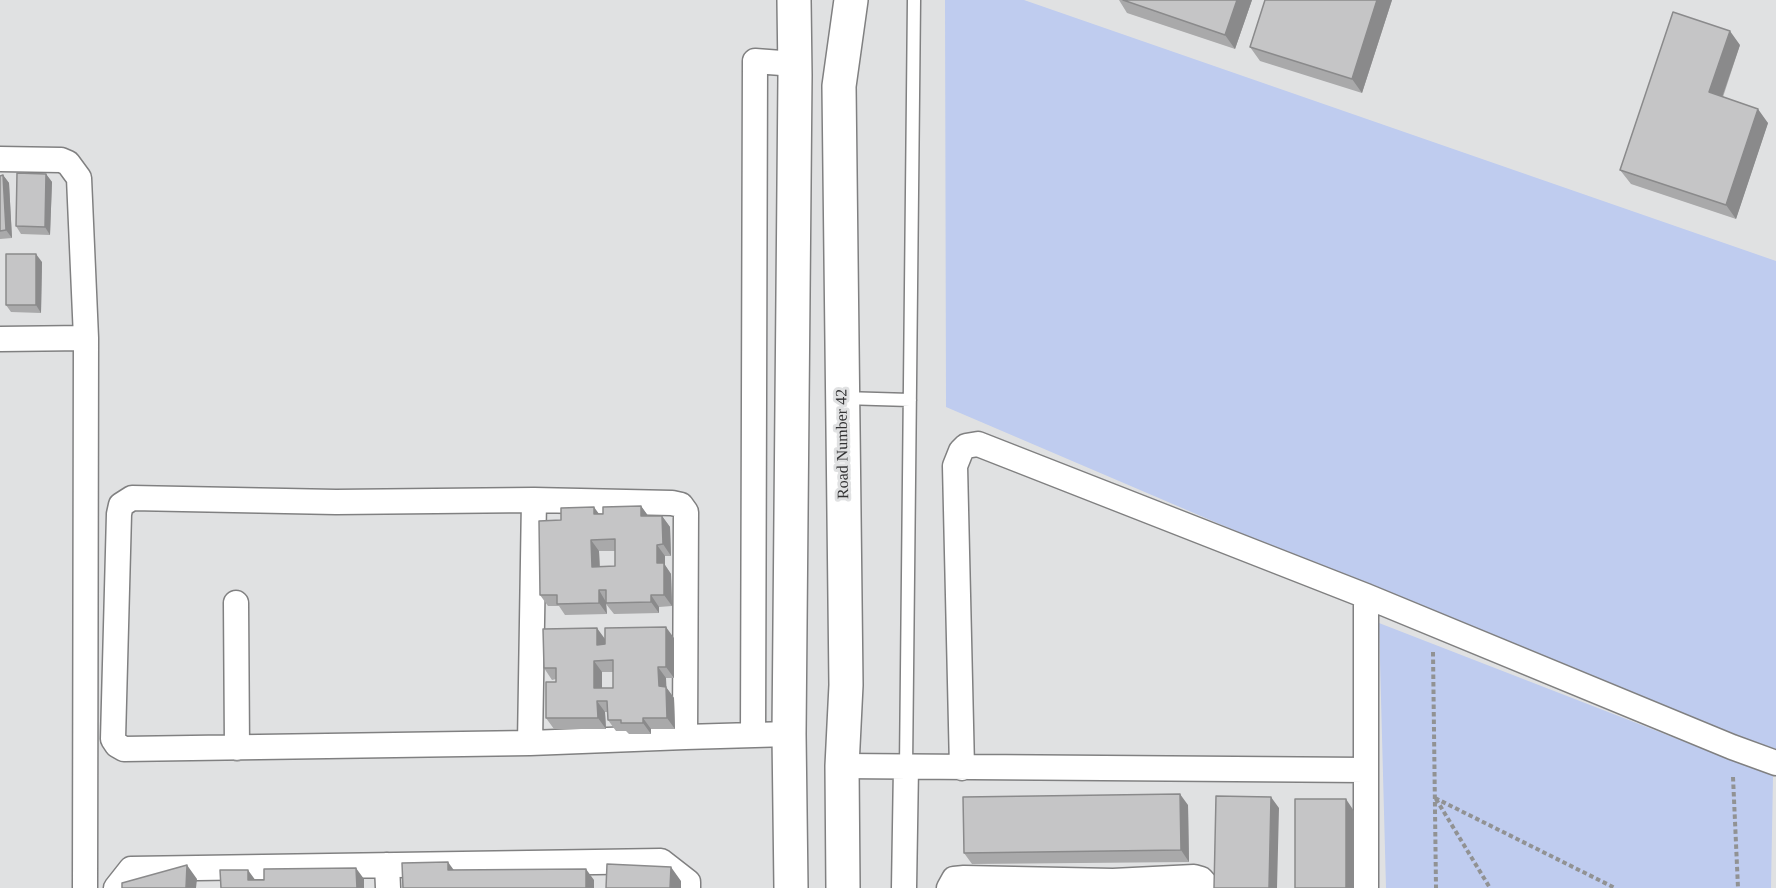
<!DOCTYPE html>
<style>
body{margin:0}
canvas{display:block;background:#e0e1e2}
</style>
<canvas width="1776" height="888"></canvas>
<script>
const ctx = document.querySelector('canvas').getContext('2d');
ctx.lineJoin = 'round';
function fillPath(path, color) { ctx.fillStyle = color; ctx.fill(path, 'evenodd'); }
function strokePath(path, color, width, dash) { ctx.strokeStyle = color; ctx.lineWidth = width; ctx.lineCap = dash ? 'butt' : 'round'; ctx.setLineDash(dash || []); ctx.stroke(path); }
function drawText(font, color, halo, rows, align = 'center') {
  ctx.font = font + ' Georgia,serif'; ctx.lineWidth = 6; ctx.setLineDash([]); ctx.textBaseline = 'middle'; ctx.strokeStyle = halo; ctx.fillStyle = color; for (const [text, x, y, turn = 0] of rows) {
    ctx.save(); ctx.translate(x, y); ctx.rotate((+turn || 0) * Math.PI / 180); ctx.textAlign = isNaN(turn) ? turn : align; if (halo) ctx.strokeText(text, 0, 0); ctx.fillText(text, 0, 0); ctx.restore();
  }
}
fillPath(new Path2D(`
 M945,0h79l752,261v501l-830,-355z
 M1379,623l394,153 -2,112h-385z`), '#bfccef');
const lane = new Path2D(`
 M843,398l67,2
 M906,767l8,-767`);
const street = new Path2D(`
 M0,159l61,1 7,3 11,15 7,160 -1,550
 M0,339l86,-1
 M132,498l204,4 198,-2 138,3 9,2 5,7 -1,225 -155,6 -406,6 -7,-4 -4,-6 6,-225 2,-9z
 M1366,596v292
 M236,603l1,145
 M753,735l2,-674 40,3
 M685,737l104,-3
 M530,743l4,-243
 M842,766l523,4
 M962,768l-7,-302 6,-15 5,-5 12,-2 388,152 366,151 44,16
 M387,865l1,23
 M116,888l15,-19 530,-8 27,21v6
 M904,888l2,-121
 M949,888l5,-9 10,-1 149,3 81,-4 7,2 8,9`);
const secondary = new Path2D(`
 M791,888l-2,-154 6,-659 -1,-75
 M843,888l-1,-122 4,-81 -7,-599 12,-86`);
strokePath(lane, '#808081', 15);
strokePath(street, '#808081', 27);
strokePath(secondary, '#808081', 36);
strokePath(new Path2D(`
 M1433,652l3,236
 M1733,777l5,111
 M1435,798l180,90
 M1436,799l54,89`), '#919293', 4, [4.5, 3]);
strokePath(lane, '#fff', 12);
strokePath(street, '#fff', 24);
strokePath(secondary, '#fff', 33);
fillPath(new Path2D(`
 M1119,0h133l-17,49 -108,-36z
 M1265,0h127l-30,93 -102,-32 -10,-14z
 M1740,45l-17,52 45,26 -32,96 -105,-35 -11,-14z
 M46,174l6,8 -2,53 -29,-1 -5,-8z
 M3,175l6,8 3,55 -12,1v-63z
 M42,262l-1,51 -30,-1 -5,-7z
 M641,506l7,10h14l8,11 1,29h-6v9l6,9 1,32 -13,1v6l-45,1 -8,-10 1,10 -42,1 -6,-9h-11l-8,-11 21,-75 38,-6h4zM599,551h16v15h-15z
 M674,638v40h-8v9l8,11 1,31h-24v5h-22l-3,-3h-10l-8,-11 -1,-8h-2l1,17h-52l-8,-11 10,-36v-3l-4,1 -8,-12 61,-29zM602,672h11v16h-11z
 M1188,805l1,57 -217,2 -8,-11z`), '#a9a9aa');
fillPath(new Path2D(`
 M1237,0h15l-17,49 -10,-14z
 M1377,0h15l-30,93 -10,-14z
 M1730,31l10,14 -21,61 -10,-14z
 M1758,109l10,14 -32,96 -10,-14z
 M46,174l6,8 -2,53 -5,-8z
 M3,175l6,8 3,55 -6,-8z
 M36,254l6,8 -1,51 -5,-8z
 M641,506l8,11 -8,-1z
 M594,507l8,11 -8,-4z
 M662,516l8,11 1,29 -8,-12z
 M591,540l8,11 1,27 -8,-11z
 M657,545l8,11v9l6,9 1,32 -8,-11 -7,-32z
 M599,590l7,12 1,12 -8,-11z
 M651,595l8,12v6l-8,-11z
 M666,627l8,11v40l-8,-11z
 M597,628l8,11v17l-8,-11z
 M594,661l8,11v27l-8,-11z
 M658,667l8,11 1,20 -8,-12z
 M666,687l8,11 1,31 -8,-11z
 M597,701l8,11 1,17 -8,-11z
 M643,718l8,11v5l-8,-11z
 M1180,794l8,11 1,57 -8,-12z
 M1271,797l8,11 -2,80h-8z
 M1346,799l8,12v77h-8z
 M448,862l8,11 -8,-3z
 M187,865l10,14 -1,9h-10z
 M671,867l10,14v7h-11z
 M356,868l8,11v9h-7z
 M586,869l8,11v8h-8z
 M248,870l8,11 -8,-1z`), '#8a8a8b');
const building = new Path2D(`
 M1123,0h114l-12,35z
 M1265,0h112l-25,79 -102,-32z
 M1673,12l57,19 -21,61 49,17 -32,96 -106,-35z
 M17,173l29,1 -1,53 -29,-1z
 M3,175l3,55 -6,1v-55z
 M6,254h30v51h-30z
 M641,506v10h21l1,28 -6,1v18h7v32h-13v7l-45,1v-13h-7v13l-42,1v-9h-17l-1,-74 22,-1v-12l33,-1v7h9v-7zM615,539v27l-23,1 -1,-27z
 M666,627v40h-8l1,19 7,1 1,31h-24v5h-22v-3h-13l-1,-19h-10l1,17h-52v-36h10v-14h-12l-1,-39 54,-1v17l8,-1v-16zM613,660v28h-19v-27z
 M1180,794l1,56 -217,3 -1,-56z
 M1216,796l55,1 -2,91h-55z
 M1295,799h51v89h-51z
 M448,862v8l138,-1v19h-183l-1,-25z
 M607,864l64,3 -1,21h-64z
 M187,865l-1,23h-64v-5z
 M356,868l1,20h-136l-1,-18h28v10h16v-11z`);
fillPath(building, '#c5c5c6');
strokePath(building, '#8a8a8b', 1.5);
drawText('16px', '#333334', '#e0e1e2', [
 ["Road Number 42",843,444,-91]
]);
</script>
